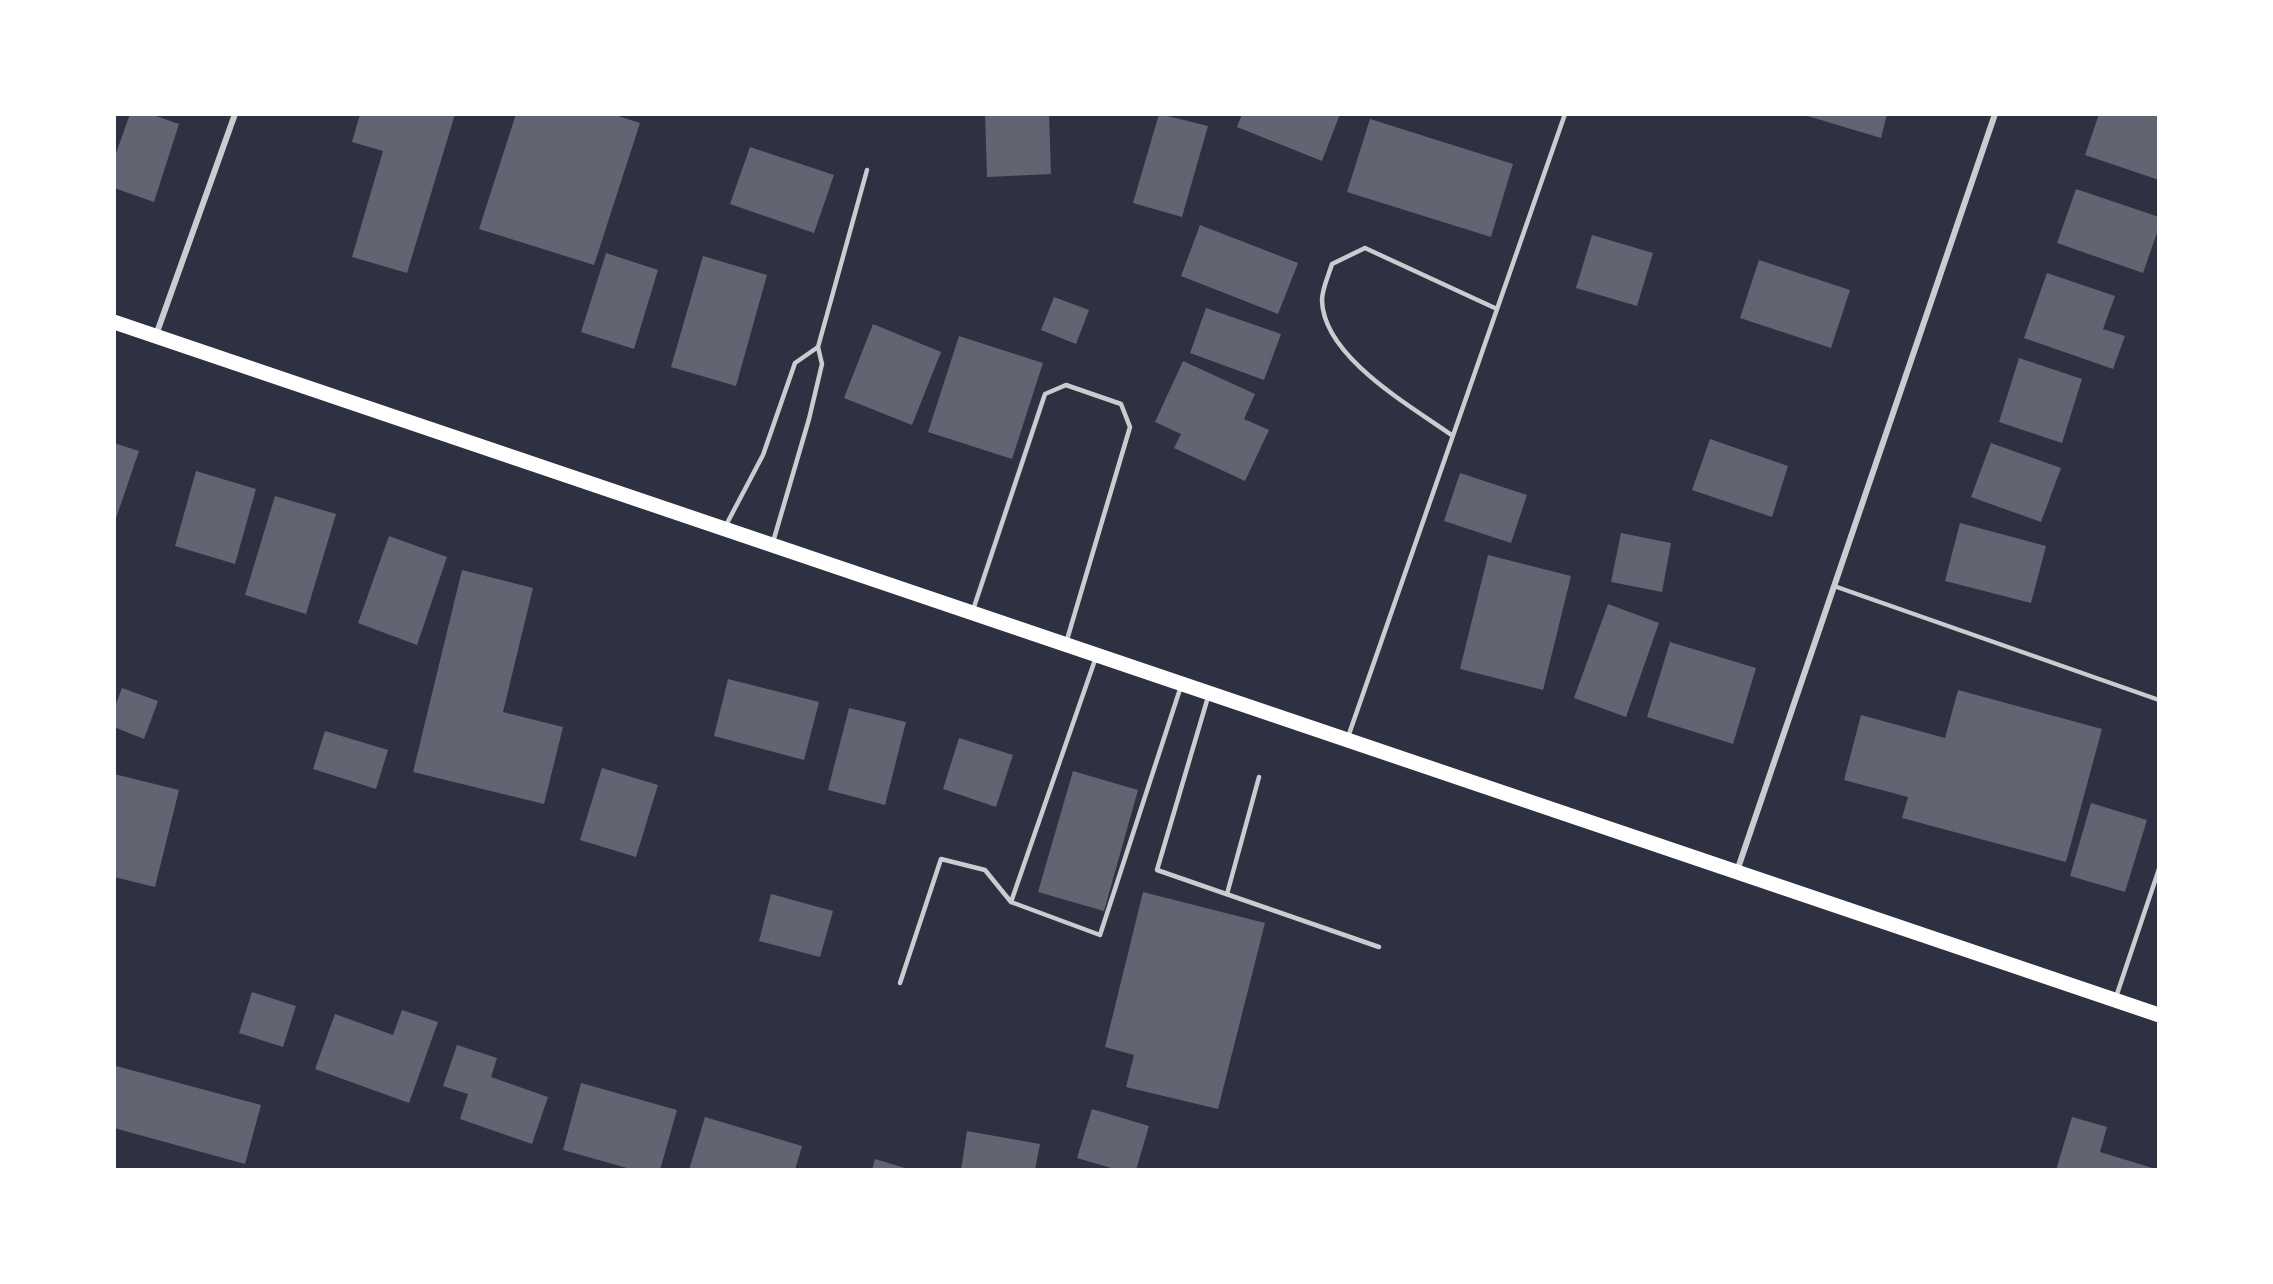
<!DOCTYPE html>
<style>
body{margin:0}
#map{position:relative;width:2273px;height:1284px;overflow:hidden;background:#2d3142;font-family:"Zilla Slab",serif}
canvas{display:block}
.frame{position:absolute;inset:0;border:116px solid #fff;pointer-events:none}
</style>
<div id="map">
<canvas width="2273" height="1284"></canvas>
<div class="frame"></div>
</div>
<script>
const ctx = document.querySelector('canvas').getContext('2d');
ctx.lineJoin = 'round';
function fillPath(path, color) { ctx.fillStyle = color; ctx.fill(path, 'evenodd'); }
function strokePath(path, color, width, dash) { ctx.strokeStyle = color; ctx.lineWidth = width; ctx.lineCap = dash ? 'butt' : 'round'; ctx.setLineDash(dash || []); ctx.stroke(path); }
fillPath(new Path2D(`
 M130,114h20l29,10 -25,78 -40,-14v-29z
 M360,114h95l-48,159 -55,-16 31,-106 -31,-9z
 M516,114h96l28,9 -46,142 -115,-36z
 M985,114h64l2,60 -64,3z
 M1159,114l49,12 -26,91 -49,-14z
 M1242,114h98l-18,47 -85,-34z
 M1801,114h86l-6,24z
 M2099,114l60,1v65l-74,-25z
 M1370,119l143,45 -22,73 -144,-45z
 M750,147l84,28 -20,58 -84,-29z
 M2076,189l83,28v10l-16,46 -86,-30z
 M1200,225l98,38 -20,51 -97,-38z
 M1592,235l61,18 -16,53 -61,-18z
 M606,253l52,17 -24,79 -53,-17z
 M703,256l64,19 -31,111 -65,-19z
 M1759,260l91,30 -19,58 -91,-30z
 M2047,273l68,23 -12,33 22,7 -12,33 -89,-31z
 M1054,297l35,13 -13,34 -35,-14z
 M1206,308l75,26 -17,46 -74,-27z
 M873,324l68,28 -29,73 -68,-27z
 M959,336l84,27 -31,96 -84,-27z
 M2019,358l63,21 -20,64 -63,-21z
 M1183,361l72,33 -11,25 25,11 -24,51 -71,-33 7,-14 -26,-12z
 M1710,439l78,27 -16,51 -80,-27z
 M114,443l25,8 -25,73z
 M1991,443l70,25 -20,54 -70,-25z
 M196,471l60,18 -21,75 -60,-18z
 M1460,473l67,22 -16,48 -67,-22z
 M275,496l61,18 -30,100 -61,-19z
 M1960,523l86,23 -15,57 -86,-22z
 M1621,533l50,10 -9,49 -51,-10z
 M389,536l58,21 -30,88 -59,-22z
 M1488,555l83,21 -28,114 -83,-21z
 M462,570l71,18 -30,124 60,15 -19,77 -131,-32z
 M1608,604l51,19 -33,94 -52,-19z
 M1670,642l86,26 -23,76 -86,-27z
 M728,679l91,23 -15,58 -90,-24z
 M122,688l36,13 -14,38 -30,-12v-18z
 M1958,690l144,39 -36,133 -164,-44 6,-21 -64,-17 17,-65 84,23z
 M849,708l57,14 -21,83 -57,-15z
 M325,731l63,19 -12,39 -63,-20z
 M959,738l54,17 -17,52 -53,-18z
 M602,768l56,17 -22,72 -56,-17z
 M1073,771l65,19 -34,121 -66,-19z
 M114,774l65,16 -24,97 -41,-10z
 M2091,803l56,17 -22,72 -55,-16z
 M1143,892l122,31 -47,186 -92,-22 8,-32 -29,-8z
 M771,894l62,17 -13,46 -61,-16z
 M252,992l44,14 -13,41 -44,-14z
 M402,1010l36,12 -29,81 -94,-34 20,-55 58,21z
 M457,1045l40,13 -6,19 57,20 -16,47 -72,-25 8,-25 -25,-8z
 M116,1066l145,39 -16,59 -131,-36z
 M581,1083l96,27 -17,60h-26l-71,-20z
 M1092,1109l57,17 -13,44h-18l-41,-12z
 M705,1117l97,29 -7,24h-106z
 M2072,1117l35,10 -7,25 59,18h-103z
 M967,1131l73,13 -5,26h-74z
 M875,1159l33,10v1h-36z`), '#626471');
strokePath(new Path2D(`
 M818,347l49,-177
 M1453,436c-42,-30 -130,-79 -131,-136 0,-11 7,-26 10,-36l33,-16 132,61
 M725,527l38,-72 32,-92 23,-16 4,17 -13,55 -36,123
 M1834,586l325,114
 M973,610l72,-216 21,-9 55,19 9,23 -64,216
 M1096,657l-85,245 89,33 81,-249
 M1208,697l-51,173 222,77
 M1348,737l217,-623
 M1227,894l32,-117
 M900,983l41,-124 44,11 26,32
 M2116,997l43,-128`), '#caccd0', 4.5);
strokePath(new Path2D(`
 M156,335l79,-221
 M1737,871l258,-757`), '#caccd0', 6);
strokePath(new Path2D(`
 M114,322l2045,693`), '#fff', 15);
</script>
